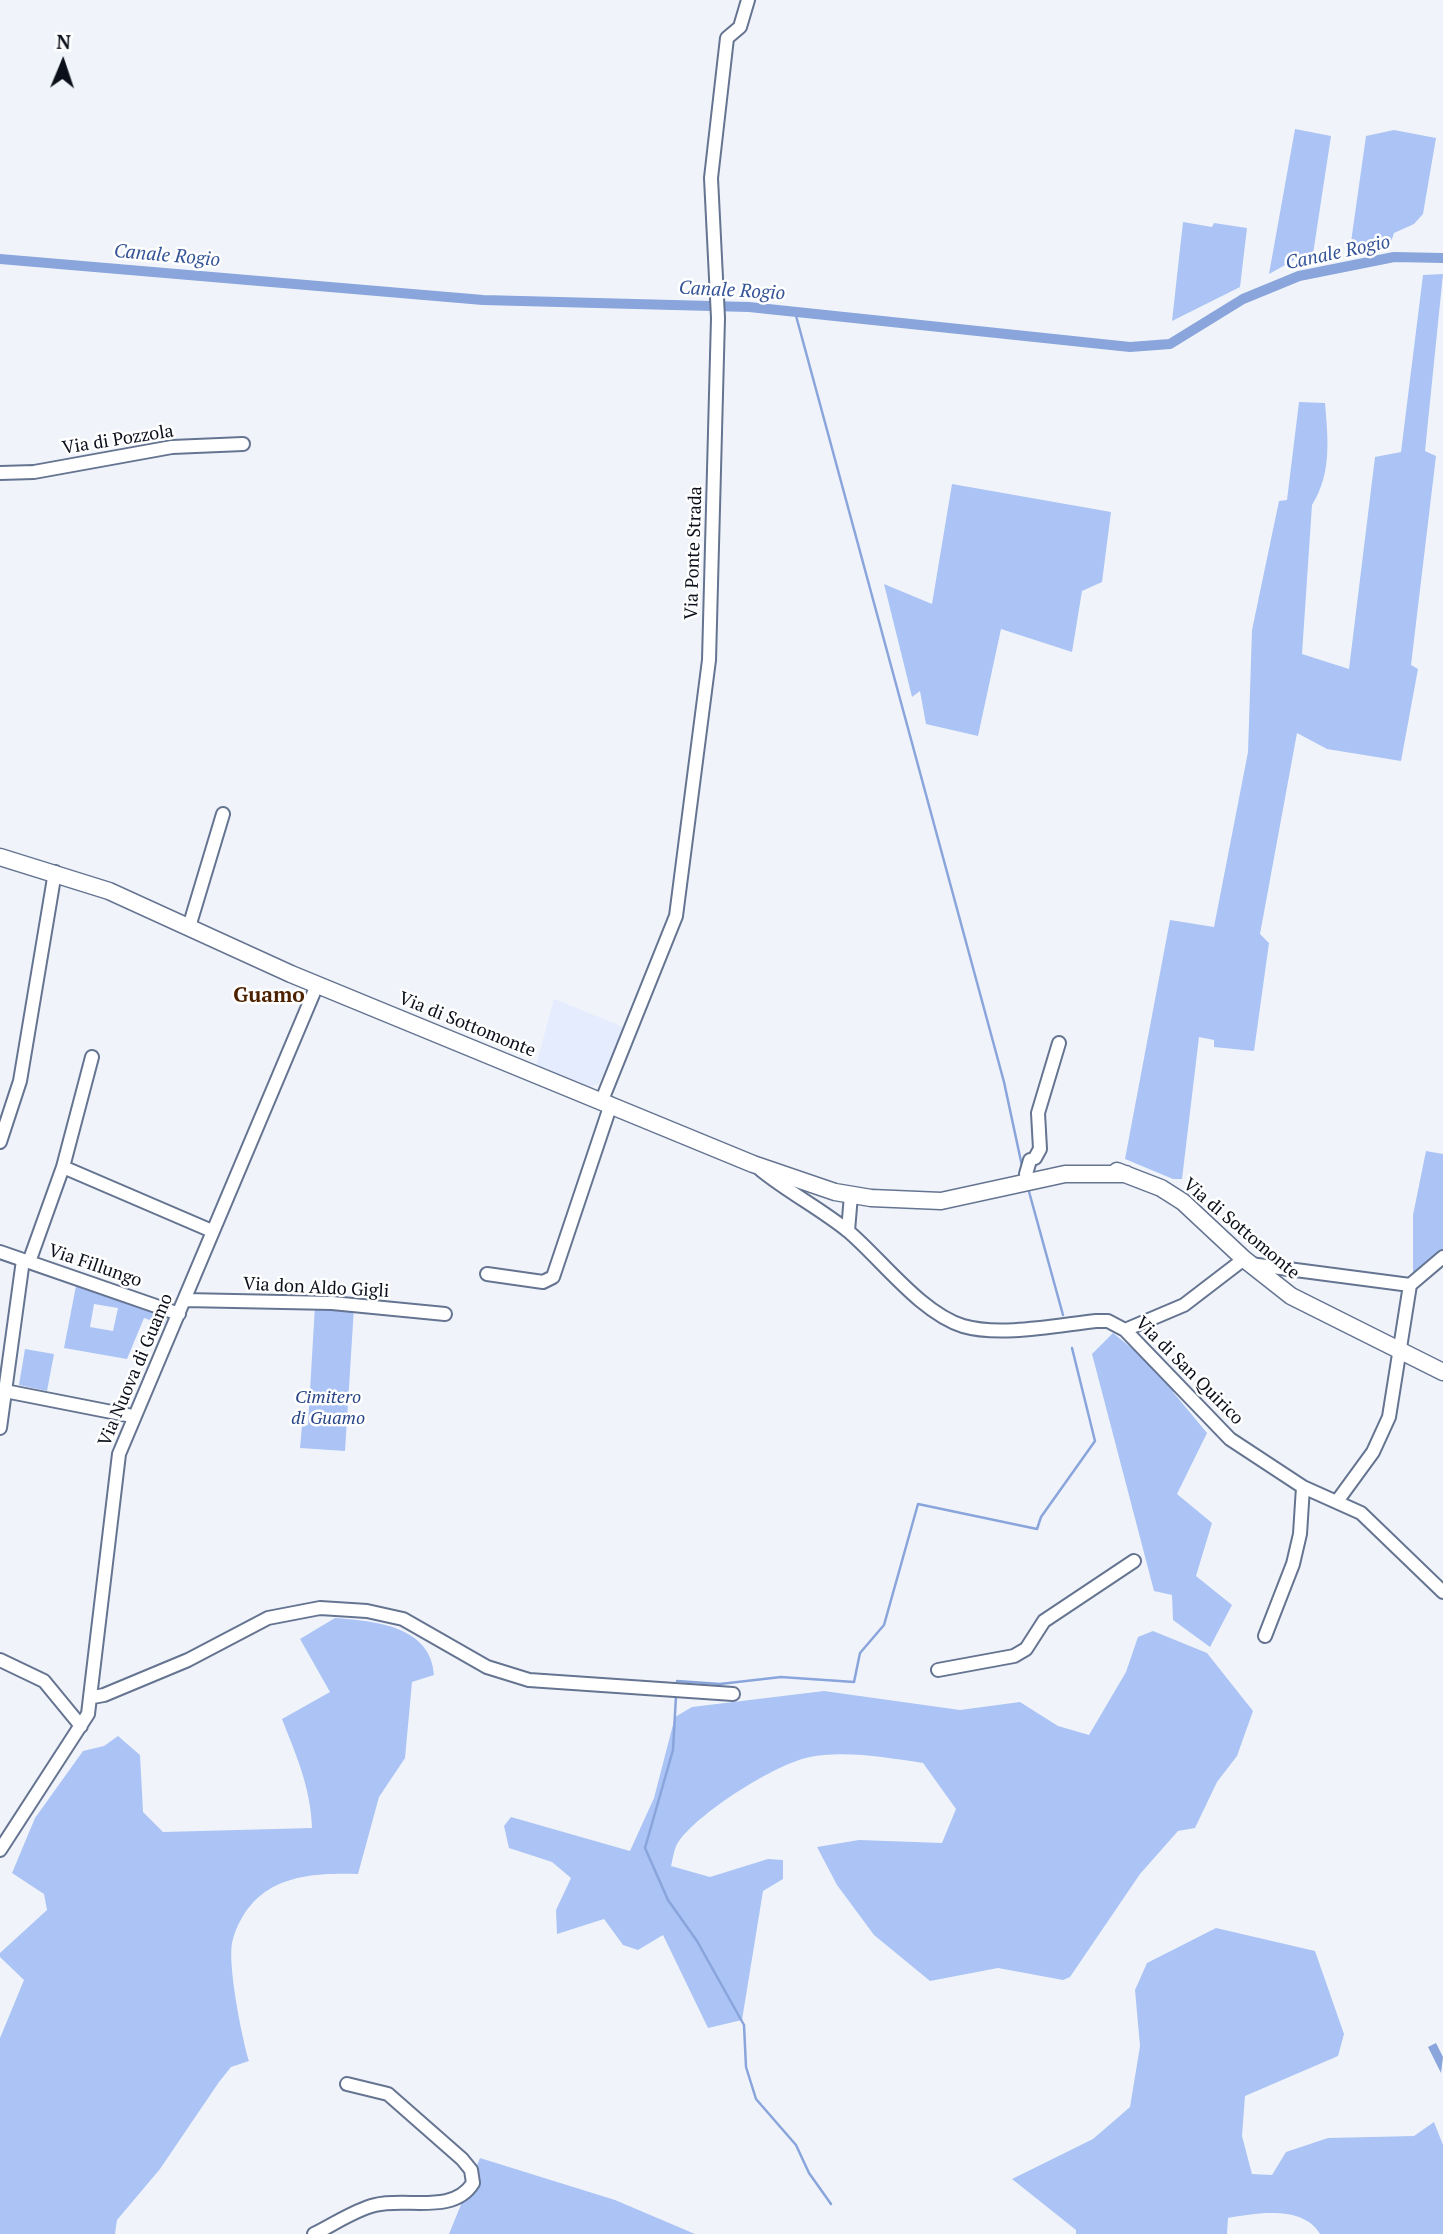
<!DOCTYPE html>
<style>
body{margin:0}
#map{position:relative;width:1443px;height:2234px;overflow:hidden;background:#f0f4fa;font-family:"PT Serif",serif}
canvas{display:block}
.north{position:absolute;left:28px;top:28px;width:70px;height:70px;-webkit-text-stroke:5px #fff;paint-order:stroke;rotate:2deg;font-size:19px;font-weight:700;line-height:28px;text-align:center;color:#0a0f1a}
.north::after{content:'';display:block;margin:auto;width:24px;height:32px;background:#0a0f1a;clip-path:polygon(50% 0,100% 100%,50% 72%,0 100%)}
</style>
<div id="map">
<canvas width="1443" height="2234"></canvas>
<div class="north">N</div>
</div>
<script>
const ctx = document.querySelector('canvas').getContext('2d');
ctx.lineJoin = 'round';
function fillPath(path, color) { ctx.fillStyle = color; ctx.fill(path, 'evenodd'); }
function strokePath(path, color, width, dash) { ctx.strokeStyle = color; ctx.lineWidth = width; ctx.lineCap = dash ? 'butt' : 'round'; ctx.setLineDash(dash || []); ctx.stroke(path); }
function drawText(font, color, halo, rows, align = 'center') {
  ctx.font = font + ' "PT Serif",serif'; ctx.lineWidth = 5; ctx.setLineDash([]); ctx.textBaseline = 'middle'; ctx.strokeStyle = halo; ctx.fillStyle = color; for (const [text, x, y, turn = 0] of rows) {
    ctx.save(); ctx.translate(x, y); ctx.rotate((+turn || 0) * Math.PI / 180); ctx.textAlign = isNaN(turn) ? turn : align; if (halo) ctx.strokeText(text, 0, 0); ctx.fillText(text, 0, 0); ctx.restore();
  }
}
fillPath(new Path2D(`
 M554,999l72,29 -27,55 -11,5 -53,-19z`), '#e4ecfd');
fillPath(new Path2D(`
 M1295,129l36,7 -18,118 -17,5 -27,15z
 M1394,130l42,8 -13,76 -9,10 -20,9 -3,9 -41,7 16,-113z
 M1183,222l29,5 2,-4 33,5 -7,59 -68,34z
 M1443,274l-18,177 11,5 -25,209 7,4 -17,92 -74,-12 -30,-16 -37,201 9,9 -15,108 -40,-4v-7l-15,-3 -17,142h-9l-48,-20 45,-239 44,7 34,-175 4,-122 27,-129 8,-1 12,-98 26,1c3,36 7,70 -13,102l-10,149 47,15 26,-212 26,-5 22,-177z
 M952,484l159,28 -9,70 -20,9 -10,61 -71,-23 -23,107 -52,-12 -6,-33 -8,6 -28,-113 48,20z
 M1426,1151l17,3v99l-30,24v-62z
 M76,1286l91,31 -3,8 -20,-7 -17,41 -63,-11zM94,1304l24,4 -5,23 -23,-4z
 M315,1305l39,2 -9,144 -45,-3 2,-22 6,-1z
 M1113,1333l62,50 -2,9 34,41 -30,61 35,29 -16,53 36,29 -22,42 -37,-27 -1,-25 -18,-4 -62,-237z
 M25,1349l29,5 -7,37 -28,-6z
 M335,1618c40,3 96,8 99,57l-22,7 -7,76 -26,39 -21,77c-55,-2 -106,4 -125,65 -7,20 9,99 16,122l-18,6 -12,15 -59,87 -43,51 -2,14h-115v-196l24,-58 -24,-23v-4l47,-43 -3,-16 -32,-21 23,-55 48,-67 21,-5 14,-10 22,19 3,57 20,20 149,-4c-1,-40 -16,-73 -30,-109l48,-27 -30,-53z
 M1153,1631l54,22 46,58 -16,45 -20,26 -22,46 -17,3 -38,43 -70,103 -7,3 -65,-12 -68,13 -56,-46 -37,-50 -20,-38 42,-7 83,3 14,-34 -33,-46c-33,-5 -80,-13 -113,-6 -35,7 -110,55 -131,84 -5,6 -6,18 -8,25l39,11 58,-18 15,1v19l-20,12 -21,129 -34,8 -45,-93 -25,15 -15,-5 -19,-26 -47,15 -1,-24 15,-32 -19,-16 -43,-14 -5,-22 7,-9 119,34 24,-53 21,-81 17,-10 132,-16 136,19 60,-8 38,24 31,9 37,-63 12,-35z
 M1216,1928l99,23 29,83 -6,22 -93,40 -3,40 10,38 20,1 14,-23 42,-14 86,-2 20,-14 9,23v89h-123c-17,-29 -63,-21 -92,-16l-1,16h-151v-4l-64,-51 81,-40 37,-32 10,-61 -5,-56 12,-27z
 M480,2158l135,42 80,34h-246z`), '#abc4f5');
fillPath(new Path2D(`
 M1436,2043l7,14 -2,16 -13,-26z`), '#89a5dc');
strokePath(new Path2D(`
 M795,312l209,770 18,84
 M1028,1188l35,127
 M677,1681l43,3 61,-7 73,5 6,-29 24,-28 34,-121 119,25 4,-12 54,-76 -23,-93
 M676,1696l-3,54 -28,98 23,52 29,41 47,84 2,42 10,32 40,46 13,28 22,31`), '#89a5dc', 2.5);
strokePath(new Path2D(`
 M0,259l483,41 266,7 381,40 40,-3 73,-45 56,-23 95,-19 49,1`), '#89a5dc', 10);
const minor = new Path2D(`
 M0,473l34,-1 138,-25 71,-3
 M189,927l34,-113
 M602,1100l74,-184 33,-256 9,-342 -7,-140 16,-140 13,-11 8,-27
 M0,1142l20,-61 35,-209
 M1035,1158l5,-9 -2,-36 21,-70
 M63,1167l149,64
 M761,1170c27,22 60,39 87,61 34,29 73,82 115,95 37,11 95,-1 133,-5h12l17,9 105,109 73,48 58,26 82,79
 M1026,1174l4,-14
 M848,1231l3,-36
 M0,1252l179,62
 M29,1262l34,-95 29,-110
 M1250,1264l160,21
 M487,1274l56,8 10,-5 58,-173
 M185,1300l147,3 113,11
 M1125,1330l59,-25 60,-46
 M5,1391l127,25
 M0,1428l23,-168
 M1338,1500l35,-48 16,-35 21,-132 33,-28
 M1265,1636l28,-72 7,-30 3,-47
 M0,1660l44,21 37,45
 M938,1670l76,-14 12,-7 18,-28 90,-60
 M93,1697l11,-2 84,-35 80,-42 52,-10 47,3 36,8 84,48 42,13 204,14
 M0,1850l88,-136 31,-260 198,-469
 M314,2234c19,-9 40,-24 61,-29 31,-8 78,10 98,-22l-2,-13 -9,-11 -74,-65 -41,-10`);
const major = new Path2D(`
 M0,857l109,34 182,83 462,190 82,28 36,6 70,3 124,-27h61
 M1117,1171l44,17 22,14 61,57 47,37 152,76`);
strokePath(minor, '#657491', 16);
strokePath(major, '#657491', 19);
strokePath(minor, '#fff', 12);
strokePath(major, '#fff', 16);
drawText('18px', '#0a0f1a', '#fff', [
 ["Via di Pozzola",118,440,-9],
 ["Via Ponte Strada",694,553,-88],
 ["Via di Sottomonte",467,1025,22],
 ["Via di Sottomonte",1241,1229,40],
 ["Via Fillungo",95,1266,19],
 ["Via don Aldo Gigli",316,1288,3],
 ["Via Nuova di Guamo",136,1370,-67],
 ["Via di San Quirico",1189,1371,45]
]);
drawText('italic 18px', '#284588', '#fff', [
 ["Cimitero",328,1398],
 ["di Guamo",328,1419]
]);
drawText('italic 19px', '#355498', '#fff', [
 ["Canale Rogio",1338,253,-12],
 ["Canale Rogio",167,256,5],
 ["Canale Rogio",732,291,3]
]);
drawText('bold 21px', '#4d2200', '#fff', [
 ["Guamo",269,996]
]);
</script>
